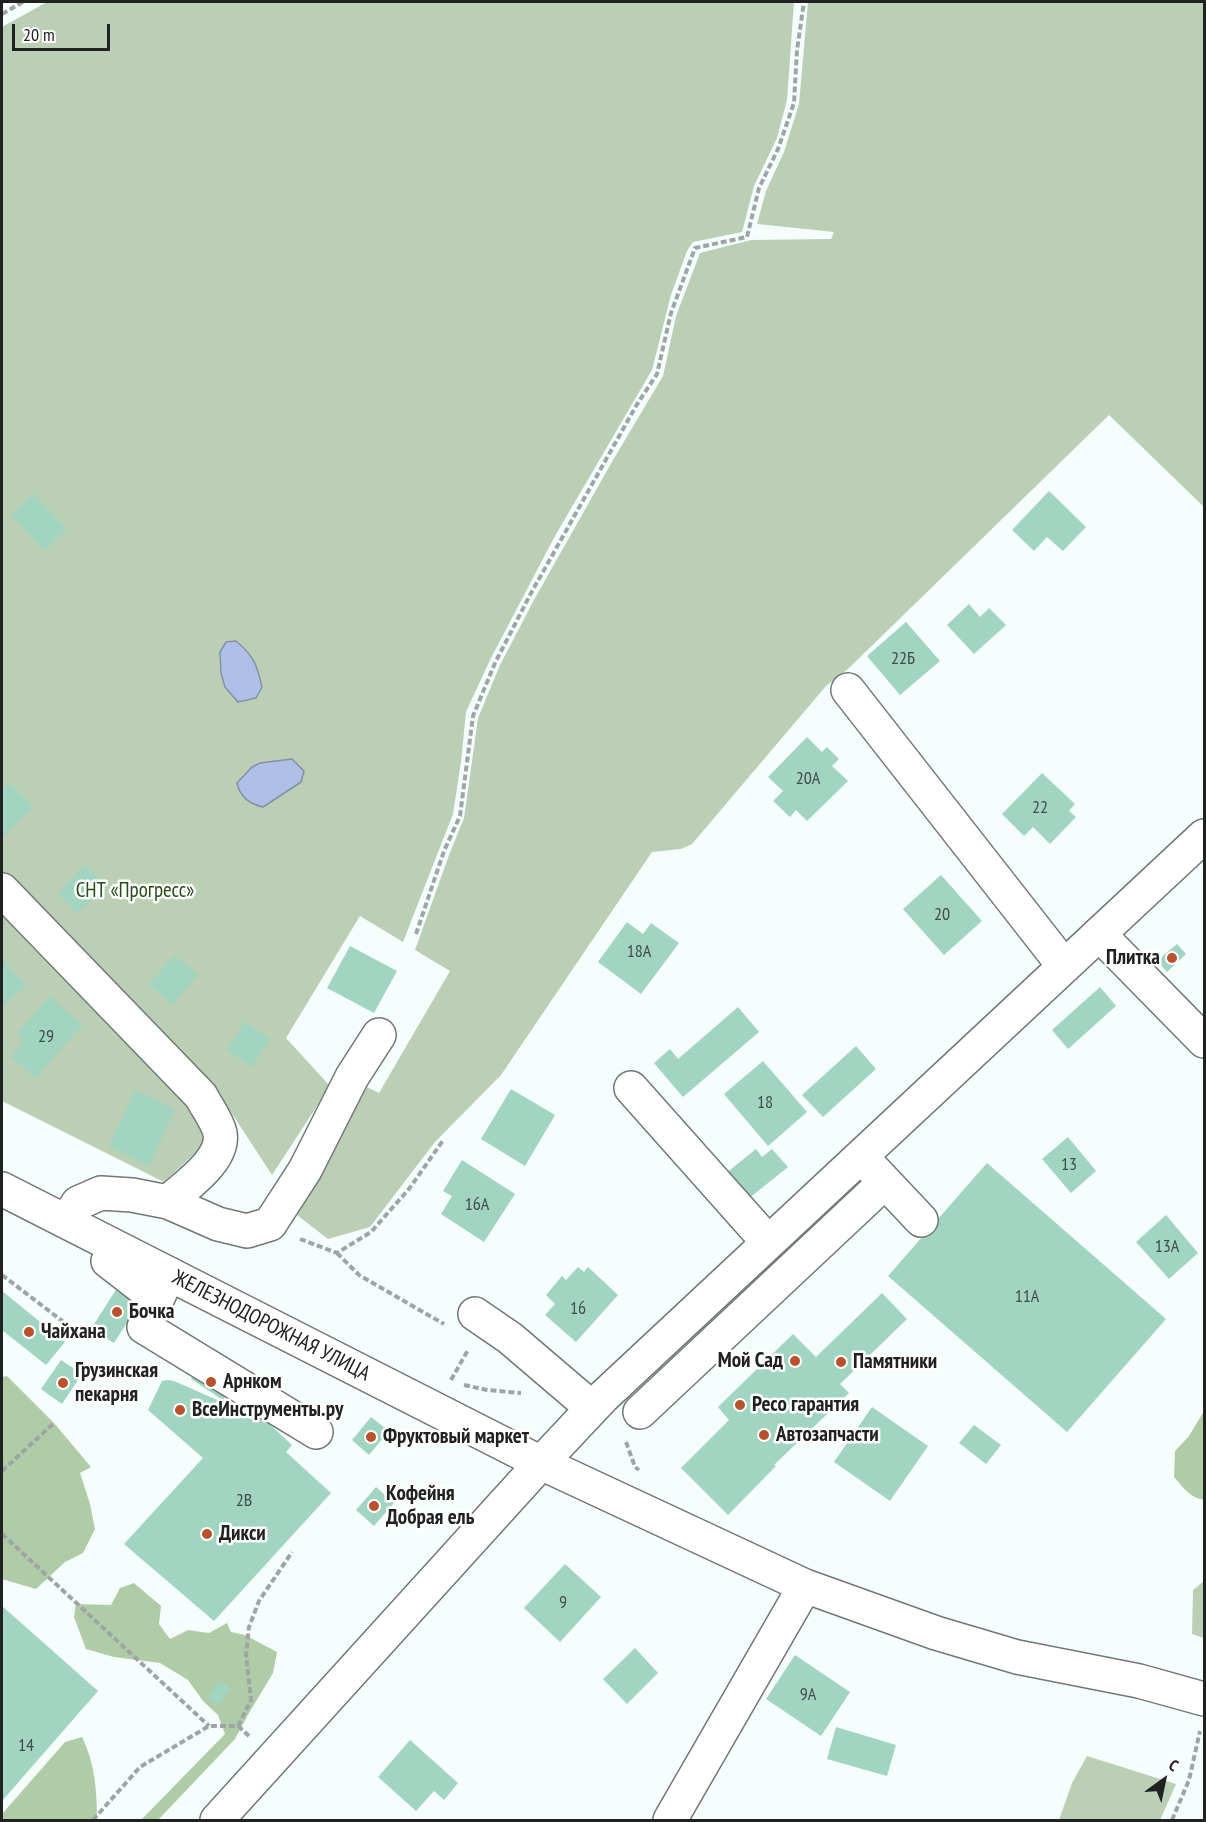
<!DOCTYPE html>
<meta charset="utf-8">
<style>
body{margin:0}
#map{position:relative;width:1206px;height:1822px;overflow:hidden;background:#f5fdfd;font-family:"PT Sans Narrow",sans-serif}
canvas{display:block}
.frame{position:absolute;inset:0;border:3px solid #202222;pointer-events:none}
.north{position:absolute;left:1134px;top:1750px;width:60px;height:60px;-webkit-text-stroke:4px #fff;paint-order:stroke;rotate:33deg;font-size:16px;font-weight:700;line-height:24px;text-align:center;color:#202222}
.north::after{content:'';display:block;margin:auto;width:21px;height:27px;background:#202222;clip-path:polygon(50% 0,100% 100%,50% 72%,0 100%)}
.scale{position:absolute;left:12px;top:24px;width:98px;height:27px;box-sizing:border-box;border:3px solid #202222;border-top:0;padding-left:8px;font-size:18px;line-height:21px;white-space:nowrap;color:#202222;-webkit-text-stroke:4px #fff;paint-order:stroke}
</style>
<div id="map">
<canvas width="1206" height="1822"></canvas>
<div class="frame"></div>
<div class="north">С</div>
<div class="scale">20 m</div>
</div>
<script>
const ctx = document.querySelector('canvas').getContext('2d');
ctx.lineJoin = 'round';
function fillPath(path, color) { ctx.fillStyle = color; ctx.fill(path, 'evenodd'); }
function strokePath(path, color, width, dash) { ctx.strokeStyle = color; ctx.lineWidth = width; ctx.lineCap = dash ? 'butt' : 'round'; ctx.setLineDash(dash || []); ctx.stroke(path); }
function drawText(font, color, halo, rows, align = 'center') {
  ctx.font = font + ' "PT Sans Narrow",sans-serif'; ctx.lineWidth = 5; ctx.setLineDash([]); ctx.textBaseline = 'middle'; ctx.strokeStyle = halo; ctx.fillStyle = color; for (const [text, x, y, turn = 0] of rows) {
    ctx.save(); ctx.translate(x, y); ctx.rotate((+turn || 0) * Math.PI / 180); ctx.textAlign = isNaN(turn) ? turn : align; if (halo) ctx.strokeText(text, 0, 0); ctx.fillText(text, 0, 0); ctx.restore();
  }
}
fillPath(new Path2D(`
 M47,2h747l-7,98 -10,38 -23,48 -12,46 -49,10 -6,9 -16,44 -19,75 -97,166 -65,124 -24,52 -5,50 -8,52 -50,128 -43,-26 -74,122 44,48 -58,89 -58,-89 -5,54 -45,42 -162,-81v-1074z
 M808,2h396v505l-95,-92 -261,254 -22,17 -134,158 -11,5 -29,3 -151,223 -66,67 -65,85 -42,12 -40,-31 46,-60 33,-61 12,6 71,-122 -35,-21 34,-95 15,-37 14,-100 22,-53 35,-67 78,-138 50,-84 13,-60 24,-63 51,-13 80,-1 3,-7 -77,-8 9,-33 18,-39 15,-48z
 M1204,1581v57l-12,-4 1,-44z
 M1087,1756l89,28 -16,36h-101l13,-37z`), '#bbcfb5');
fillPath(new Path2D(`
 M7,1376l47,47 37,44 -11,6 10,31 5,25 -12,24 -18,9 -29,27 -34,-10v-202z
 M1204,1411v89c-14,-2 -21,-13 -30,-23l1,-26 14,-15z
 M134,1583l27,23 -2,18 11,15 18,-9 21,3 18,-10 4,9 14,3 32,17 -4,21 -24,40 -14,26 -77,81h-17l84,-86 -7,-19 -15,-14 -15,-21 -28,-17 -46,-6 -28,-8 -12,-32 2,-13 35,1 9,-17z
 M82,1737c13,26 15,55 15,83h-95v-6l63,-72z`), '#b0cca7');
const water = new Path2D(`
 M236,641c18,15 21,24 26,46l-6,11 -18,4 -13,-15 -4,-14 -1,-21 6,-10z
 M292,759l12,12 -3,11 -38,25c-14,-3 -23,-10 -26,-24l15,-16 8,-4z`);
fillPath(water, '#b0bfe6');
strokePath(water, '#8590ab', 1.5);
fillPath(new Path2D(`
 M1049,491l37,36 -23,24 -16,-14 -13,14 -22,-21z
 M33,494l34,35 -23,21 -33,-35z
 M969,604l11,13 9,-9 17,17 -32,29 -27,-29z
 M906,622l34,39 -40,34 -33,-39z
 M807,737l15,15 5,-5 12,12 -7,7 16,15 -41,40 -11,-11 -6,7 -17,-16 10,-10 -15,-14z
 M1042,773l33,31 -6,7 7,6 -26,27 -17,-17 -9,9 -22,-22z
 M9,783l24,23 -31,32v-47z
 M85,865l20,20 -27,28 -20,-19z
 M941,875l41,46 -38,34 -41,-46z
 M627,922l16,12 8,-11 28,20 -38,51 -43,-32z
 M1177,944l9,10 -19,18 -10,-11z
 M350,946l47,25 -23,42 -47,-25z
 M175,955l23,20 -26,30 -23,-21z
 M2,959l24,26 -24,22z
 M1100,987l16,19 -48,43 -16,-19z
 M50,996l32,29 -46,53 -25,-21 13,-16 -7,-7z
 M738,1007l21,25 -76,65 -29,-34 16,-14 8,10z
 M245,1022l25,17 -18,28 -25,-17z
 M856,1046l20,23 -53,48 -21,-22z
 M763,1061l44,51 -39,34 -44,-52z
 M511,1089l44,26 -30,51 -44,-27z
 M135,1090l40,19 -26,57 -40,-19z
 M1068,1137l28,34 -25,22 -29,-34z
 M756,1149l6,8 10,-8 16,18 -41,33 -22,-26z
 M462,1160l53,34 -31,48 -43,-28 11,-18 -9,-5z
 M987,1163l179,156 -99,113 -179,-156z
 M1166,1215l32,38 -29,26 -33,-37z
 M578,1267l6,5 4,-5 30,28 -42,47 -31,-27 10,-11 -9,-9 16,-19 4,4z
 M119,1285l23,14 -28,44 -23,-14z
 M2,1291l63,51 -19,23 -44,-35z
 M882,1293l25,26 -67,65 9,9 -75,72 2,1 -48,49 -47,-47 48,-48 -11,-13 75,-73 23,23z
 M61,1360l21,14 -20,30 -21,-15z
 M200,1365l32,21 -9,14 -32,-21z
 M167,1380l7,1 68,30 6,-7 44,41 -6,7 45,41 -117,128 -90,-77 79,-86 -55,-48 14,-29z
 M872,1407l56,39 -38,55 -56,-39z
 M371,1417l18,14 -20,24 -17,-15z
 M974,1425l27,20 -15,19 -27,-21z
 M376,1487l18,16 -20,23 -18,-16z
 M565,1564l36,33 -41,45 -36,-34z
 M2,1606l96,85 -96,110z
 M635,1648l23,25 -31,31 -24,-25z
 M795,1655l55,37 -29,44 -55,-37z
 M219,1681l11,7 -11,17 -11,-6z
 M836,1727l60,18 -9,31 -60,-17z
 M410,1740l48,43 -14,17 -10,-9 -18,20 -38,-34z`), '#a1d4c1');
const minor = new Path2D(`
 M848,690l216,276
 M2,890l199,206c6,12 16,24 19,37 5,27 -35,53 -52,69
 M1099,934l105,107
 M631,1088l137,154
 M871,1167l50,53
 M66,1221l12,-18 23,-10 31,2 36,7 50,22 29,7 23,-7 35,-54 47,-93 27,-42
 M108,1261l49,38
 M169,1274l-25,53 172,105
 M475,1314l35,24 82,70
 M640,1412l245,-230
 M541,1463l264,123 131,47 81,24 122,24 65,18
 M670,1820l135,-234`);
const major = new Path2D(`
 M2,1189l539,274
 M217,1820l324,-357 62,-66 601,-561`);
strokePath(minor, '#717778', 36);
strokePath(major, '#717778', 36);
strokePath(new Path2D(`
 M2,14l21,-12
 M416,934l28,-83 16,-35 13,-100 22,-53 35,-68 106,-189 21,-32 14,-61 24,-65 52,-11 12,-49 19,-39 16,-46 3,-53 7,-48
 M300,1239l37,14 34,-21 38,-43 35,-50
 M337,1253l22,22 85,49
 M2,1275l72,55
 M451,1380l17,-30
 M464,1385l23,5 34,3
 M626,1442l9,25 4,3
 M2,1471l52,-48
 M2,1534l207,192
 M238,1726l13,-26 -5,-45 3,-28 10,-26 33,-49
 M93,1820l47,-53 69,-41h29l12,11
 M1172,1820l17,-40 11,-49`), '#9fa5a5', 4, [6, 3]);
strokePath(minor, '#fff', 33);
strokePath(major, '#fff', 33);
for (const [x, y, r, color] of [
 [1172,958,6,"#b9512c"],
 [117,1312,6,"#b9512c"],
 [29,1332,6,"#b9512c"],
 [795,1361,6,"#b9512c"],
 [841,1362,6,"#b9512c"],
 [211,1382,6,"#b9512c"],
 [63,1383,6,"#b9512c"],
 [740,1405,6,"#b9512c"],
 [180,1410,6,"#b9512c"],
 [764,1435,6,"#b9512c"],
 [371,1437,6,"#b9512c"],
 [374,1506,6,"#b9512c"],
 [207,1534,6,"#b9512c"]
]) { const dot = new Path2D(); dot.arc(x, y, r, 0, 2 * Math.PI); ctx.fillStyle = color; ctx.fill(dot); strokePath(dot, '#fff', 2); }
drawText('18px', '#404e4a', null, [
 ["22Б",903,659],
 ["20А",808,779],
 ["22",1040,808],
 ["20",942,915],
 ["18А",639,952],
 ["29",46,1037],
 ["18",765,1103],
 ["13",1069,1165],
 ["16А",477,1205],
 ["13А",1167,1247],
 ["11А",1027,1297],
 ["16",578,1309],
 ["2В",244,1501],
 ["9",563,1603],
 ["9А",808,1695],
 ["14",26,1746]
]);
drawText('21px', '#274b19', '#fff', [
 ["СНТ «Прогресс»",135,891]
]);
drawText('bold 21px', '#202222', '#fff', [
 ["Плитка",1160,958,"right"],
 ["Бочка",129,1312],
 ["Чайхана",41,1332],
 ["Мой Сад",783,1361,"right"],
 ["Памятники",853,1362],
 ["Грузинская",75,1371],
 ["пекарня",75,1395],
 ["Арнком",223,1382],
 ["Ресо гарантия",752,1405],
 ["ВсеИнструменты.ру",192,1410],
 ["Автозапчасти",776,1435],
 ["Фруктовый маркет",383,1437],
 ["Кофейня",386,1494],
 ["Добрая ель",386,1518],
 ["Дикси",219,1534]
], 'left');
drawText('21px', '#202222', '#fff', [
 ["ЖЕЛЕЗНОДОРОЖНАЯ УЛИЦА",271,1326,27]
]);
</script>
